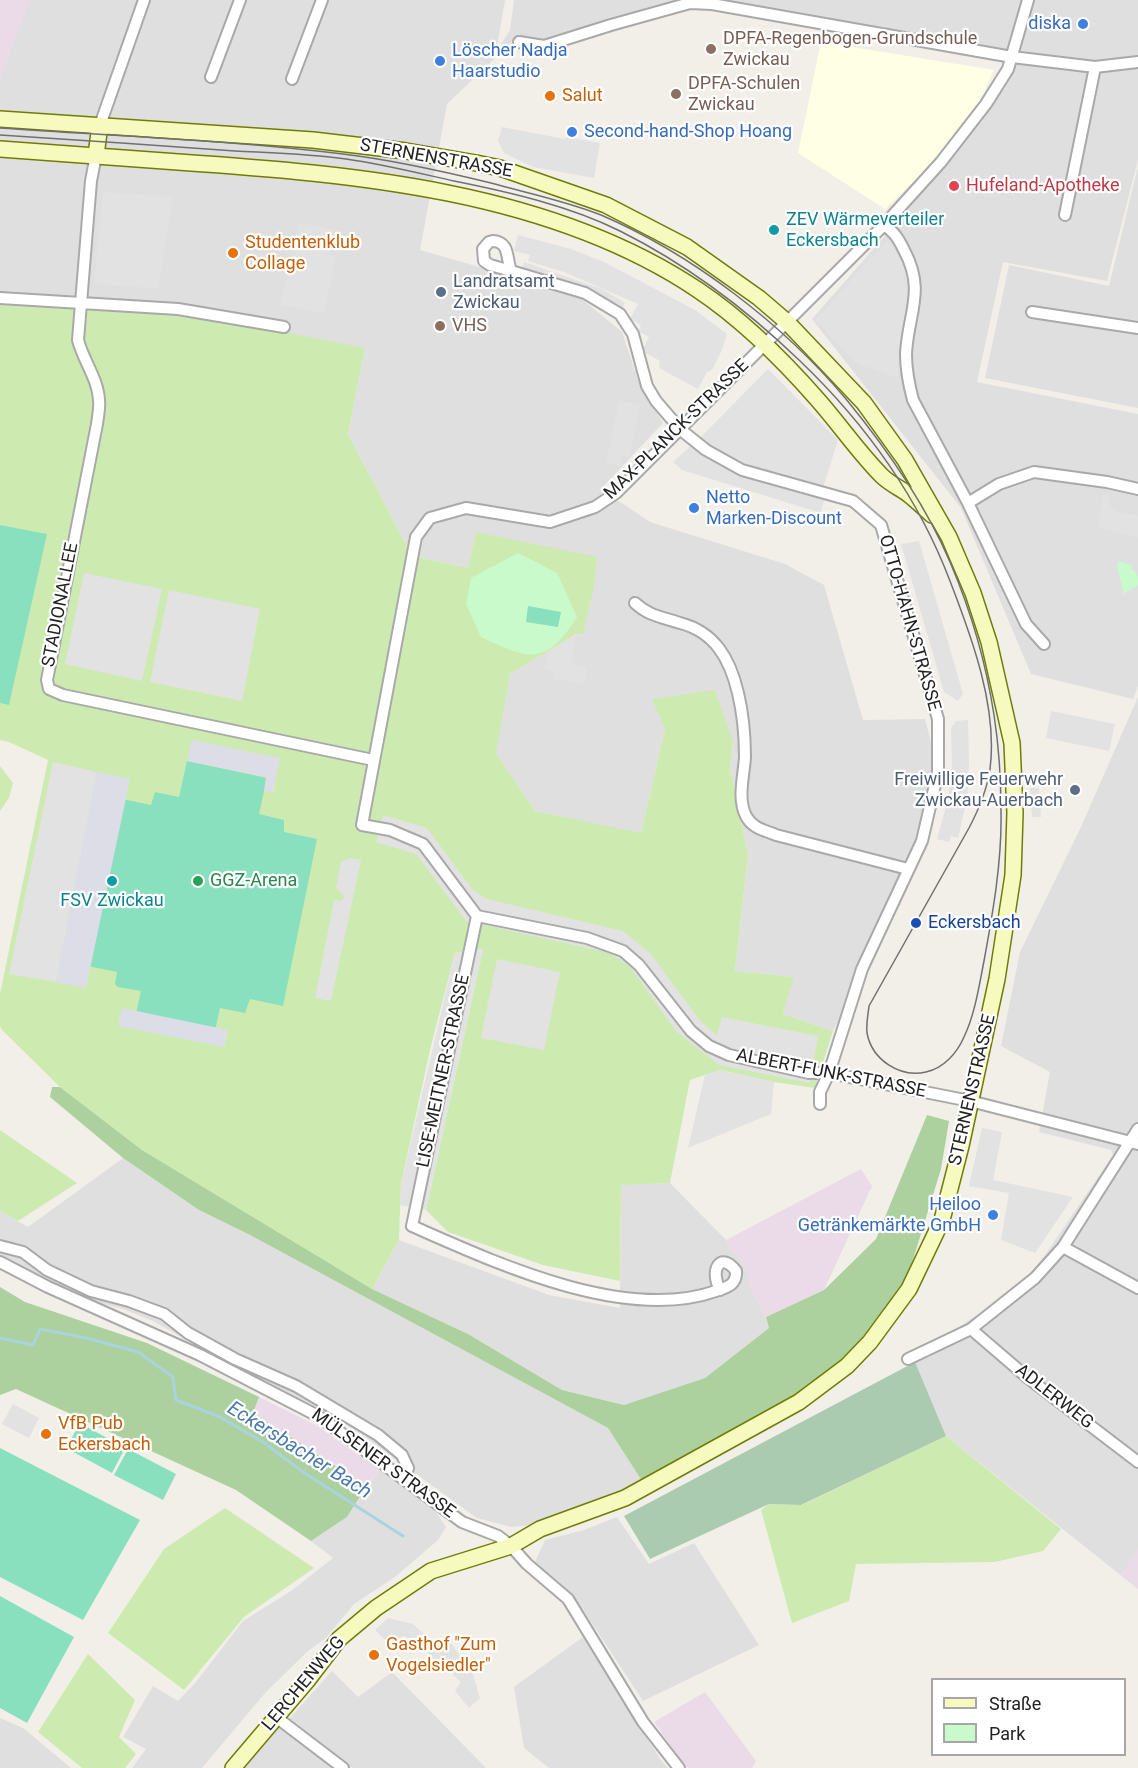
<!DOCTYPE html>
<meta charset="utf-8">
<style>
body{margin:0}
#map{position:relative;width:1138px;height:1768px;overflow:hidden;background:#f2efe9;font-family:Roboto,sans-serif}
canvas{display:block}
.legend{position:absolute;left:931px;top:1678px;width:195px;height:78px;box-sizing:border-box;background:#fff;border:2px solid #a7a7a7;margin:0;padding:8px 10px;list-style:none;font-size:18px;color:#222}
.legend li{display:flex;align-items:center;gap:12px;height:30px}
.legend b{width:30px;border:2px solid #a7a7a7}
</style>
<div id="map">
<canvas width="1138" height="1768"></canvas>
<ul class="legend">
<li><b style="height:8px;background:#f7fabf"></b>Straße</li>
<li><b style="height:16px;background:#c8facc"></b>Park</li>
</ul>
</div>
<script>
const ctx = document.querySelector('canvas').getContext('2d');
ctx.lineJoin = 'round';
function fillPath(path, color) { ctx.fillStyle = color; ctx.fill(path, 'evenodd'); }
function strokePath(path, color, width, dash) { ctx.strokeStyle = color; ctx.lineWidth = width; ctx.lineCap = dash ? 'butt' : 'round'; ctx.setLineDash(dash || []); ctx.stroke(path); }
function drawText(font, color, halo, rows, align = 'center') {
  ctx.font = font + ' Roboto,sans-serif'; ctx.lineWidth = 4.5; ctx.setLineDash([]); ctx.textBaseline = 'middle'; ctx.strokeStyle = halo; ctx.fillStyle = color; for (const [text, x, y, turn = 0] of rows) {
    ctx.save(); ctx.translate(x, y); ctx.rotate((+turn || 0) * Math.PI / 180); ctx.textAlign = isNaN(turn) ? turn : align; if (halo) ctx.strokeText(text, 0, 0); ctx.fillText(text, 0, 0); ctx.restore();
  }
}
fillPath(new Path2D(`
 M0,0h505l-10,58 -48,46 -27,146 157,45 45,37 17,51 24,40 -62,66 49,33 135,42 39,21 39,135 62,-1 9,35 -1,59 -17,56 -83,162 -50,-17 10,-37 -58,-6 13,-116 -18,-88 3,-25 -68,-13 -24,105 -106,-23 -40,-57 15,-80 68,-41 -102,-101 -8,36 -56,-12 -64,-122 17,-86 -365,-45z
 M514,0h624v160l-31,121 -104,-19 -26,120 161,32v272l-5,13 -102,-25 -70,-166 -149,-189 86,-98 84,-100 26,-69 -318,-50 -147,41 -45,6 12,-19z
 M1138,166v242l-153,-30 24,-113 100,21z
 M1138,697v892l-192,-153 -35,-83 42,-22 69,-47 23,-29 68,-100 -2,-5 -72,-18 11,-60 -49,-26 19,-94 61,-125z
 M123,1158l76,52 51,25 358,193 34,53 -20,11 -89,33 -22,2 -34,-9 -116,-84 -40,-25 -112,-56 -56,-32 -30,-12 -50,-13 -73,-39v-46l28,16z
 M670,1183l56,57 6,12 6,3 11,21 1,10 16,31 3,11 -64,50 -81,27 -62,-15 -94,-56 -96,-45 27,-49 150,55 71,13 1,-124z
 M379,1470l57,42 10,15 -8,13 -43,37 -41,27 -28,34 -18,13 -42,41 -64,76h-70l14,-19 -23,-12 30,-51 25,15 18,-19 47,-61 48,-30 42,-33 -22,-17 36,-24z
 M617,1517l32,47 45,-21 65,102 -116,56 -63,-96 -45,-43 10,-22 39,-10z
 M583,1637l78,123 7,8h-119l-25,-20 -10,-61z
 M332,1671l26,26 34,-25 94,96h-134l-63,-49z
 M0,1718l23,10 48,40h-71z
 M282,1724l56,44h-96z`), '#e0dfdf');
fillPath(new Path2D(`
 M0,0h30l-30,80z
 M861,1169l11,17 -48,104 -58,27 -16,-31 -1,-10 -11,-21 -6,-3 -6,-12z
 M259,1397l57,28 63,45 -12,16 -114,-73z
 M1138,1550v39l-18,-15z
 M705,1692l51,69 -4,7h-64l-6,-6 -28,-40z`), '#ebdbe8');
fillPath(new Path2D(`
 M821,42l173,28 -17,37 -50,62 -42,40 -87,-56z`), '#ffffe5');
fillPath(new Path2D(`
 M0,303l192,11 173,34 -17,86 64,122 56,12 8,-36 121,25 -3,29 -11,48 -5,-1 -68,41 -14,80 39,57 106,22 24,-104 -13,-30 63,-9 18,52 -3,25 18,88 -13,116 59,6 -11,37 50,17 -18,57 -41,-6 -54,-12 -30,10 -20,103 -49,2 -1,96 -77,-16 -95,-33 -22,-22 57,-261 -28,4 -25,97 -29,134 -2,56 -27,49 -230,-139 -82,-63 -58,-57 -2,-4v-32l48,-234 -39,-18 -9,-2z
 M0,766l13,17 -4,15 -9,13z
 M0,1130l77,53 -59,38 -18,-10z
 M946,1436l115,93 -18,22 -48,11 -139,2 -7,37 -57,22 -31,-113 8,-6 33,1z
 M225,1508l89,60 -70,49 -60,73 -76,-57 56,-84z
 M88,1654l47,46 -16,37 17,17 -11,14h-43l-44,-36z`), '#cdebb0');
fillPath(new Path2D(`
 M52,1087h8l82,63 230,139 96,45 94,56 62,15 81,-27 64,-50 -3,-11 58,-27 52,-51 51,-124 22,6 -8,48 -29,94 -9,21 -40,55 -25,26 -57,40 -139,76 -34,-53 -358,-193 -51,-25 -76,-52 -73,-61z
 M0,1287l25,15 122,41 112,54 -6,16 114,73 -20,31 -36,24 -75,-51 -220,-101 -16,6z`), '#add19e');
fillPath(new Path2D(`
 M915,1362l31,74 -145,69 -32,-1 -119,55 -26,-43z`), '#aacbaf');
fillPath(new Path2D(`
 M518,553l39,20 20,44c-31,49 -48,43 -96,20l-15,-33 5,-26z
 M1118,561l14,4 -1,4 3,1 4,7v8l-14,9c-2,-12 -8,-21 -6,-33z`), '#c8facc');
fillPath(new Path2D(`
 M0,525l47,9 -38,171 -9,-2z
 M528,606l33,6 -3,15 -32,-5z
 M187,761l80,17 -8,36 25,6v12l33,7 -34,167 -33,-7 -5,14 -25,-5 -7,32 -79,-17 7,-32 -23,-4 -3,-3 2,-12 -34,-7 34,-167 34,7 4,-13 24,5z
 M80,1423l45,25 -13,25 -46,-25z
 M0,1448l140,72 -57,100 -83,-43z
 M128,1449l48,25 -13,26 -49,-25z
 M0,1596l74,41 -47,86 -27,-15z`), '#88e0be');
fillPath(new Path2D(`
 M502,127l63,12 1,-2 34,6 -6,35 -61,-11 -29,-14 -6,-12z
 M103,192l70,5 -15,92 -64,-6z
 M299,223l36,7 -6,25 7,3 -12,55 -44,-8z
 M518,235l53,14 33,13 91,48 32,24 -6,18 -9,18 -5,2 -9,17 -39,-21 1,-7 -18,-10 7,-14 -11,-6 3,-6 -11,-6 8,-15 -74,-32 -36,-11 2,-6 -16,-4z
 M887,240l23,32 -13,106 -43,-16 -39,-42z
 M524,262l78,27 23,14 -4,7 -99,-40z
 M768,369l70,71 -15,48 -99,-31 -25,-18z
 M619,401l21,4 -10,52 -8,-1 -2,10 -14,-3z
 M692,445l28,21 29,11 75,22 -3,14 -139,-43 -9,-8z
 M1103,494l6,1v9l6,7 23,5v21l-40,-9z
 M919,541l44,153 -5,7 -14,-9 -43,-148z
 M84,573l78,16 -20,92 -77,-17z
 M169,590l91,19 -18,92 -92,-19z
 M576,634l-4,30 15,3 -3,17 -31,-5 1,-8 -10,-2 5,-18z
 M1051,711l64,13 -6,27 -63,-13z
 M968,720l1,45 -2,33 -9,40 -7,-2 -2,6 -12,-3 11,-39 4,-34 -1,-38 5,-7z
 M53,762l44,10 -41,210 -47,-8z
 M1030,788h9l2,29h-9z
 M383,815l44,13 46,62 14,9 136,32 28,23 50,68 16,13 5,-18 96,19 -8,47 -91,-18 -43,-34 -45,-63 -21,-15 -144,-32 -50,-67 -40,-12z
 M350,858l11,2 -30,141 -16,-3 19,-98 8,1 2,-5 -8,-8 5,-26z
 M483,949l-57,261 -26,-5 1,-21 54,-231z
 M497,959l63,13 -16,78 -63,-12z
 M720,1070l54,12 -3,32 -83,34 17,-73z
 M982,1128l20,4 -9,48 80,17 -38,56 -34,-13 8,-47 -40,-7z
 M13,1404l26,14 -10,20 -27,-14z
 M388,1618l25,6 19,17 18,1 23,32 7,24 -11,10 -14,-17 6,-9 -12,-11 -4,3 -21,-26 -20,-12 -16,7 -13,-13z`), '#e2e2e2');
fillPath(new Path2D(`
 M192,740l88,18 -7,35 -9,-2 2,-14 -79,-16z
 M97,772l33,7 -44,209 -30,-6z
 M122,1008l106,22 -4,17 -106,-21z`), '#dddde8');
strokePath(new Path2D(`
 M0,1338l33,7 7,-16 46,9 52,14 35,25 3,23 44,17 43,25 40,30 100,64`), '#aad3df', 3);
const street = new Path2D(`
 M1028,0l-20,69 -22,35 -45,58 -57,63 -268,268 -21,14 -45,15 -84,-14 -36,10 -14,19 -54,288 28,5 33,14 54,72 110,22 36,13 16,14 52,66 18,15 20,9 80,18h20l141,28 168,43
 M519,42l25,4 67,-21 79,-22 22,1 300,53 83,10 43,-5
 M211,77l29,-77
 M292,79l30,-79
 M100,125l44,-125
 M96,155l-5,26 -13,159c5,20 20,39 21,60 1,7 -1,16 -2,24l-50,256 2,9 14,6 310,65
 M1065,215l30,-148
 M884,225c11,8 14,13 20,25 22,41 4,63 2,104 0,16 3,31 7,46l55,103 58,121 18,20
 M493,241c17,1 13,17 18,30l-21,-6 -6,-4 -1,-12 6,-7z
 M511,271l74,22 35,21 13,20 14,52 9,15 25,29 25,20 36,20 111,31 28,24 57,194v53l-16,69 -60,128 -33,104 -9,19v12
 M0,298l178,11 106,18
 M1032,312l106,16
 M968,503l31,-19 35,-12 73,10 31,7
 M635,603c14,13 27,14 45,20 35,9 50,36 58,70 5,21 7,42 7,64 -1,18 -8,42 1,59 6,12 18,14 30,19l132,34
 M477,916l-65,310c84,37 213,97 304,65 11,-4 21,-6 20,-20 -15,-20 -27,-2 -16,19
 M0,1246l23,6 24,18 44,21 38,10 35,13 24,19 47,26 61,27 82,49 24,20 6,13 -3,11
 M1063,1247l75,41
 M0,1262l48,25 152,68 118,61 144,106 36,14 13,10 16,18 41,35 75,123 36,46
 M971,1329l57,49 110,84
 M908,1359l63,-30 64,-51 28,-31 75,-118
 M276,1717l67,51`);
const secondary = new Path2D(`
 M0,119l313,21 93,11 70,12 24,5 106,37 81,42 72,51 28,24 77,81 41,57 44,77 24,56 16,49 23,101 3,70 -2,62 -16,104 -36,167 -19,74 -33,69 -39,53 -23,24 -48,36 -174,96 -85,31 -29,17 -80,25 -55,37 -37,31 -32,42 -74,87
 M0,149c59,4 119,9 178,13 175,12 371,28 520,128 45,30 85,70 120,110 22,25 41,53 64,76 8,8 18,12 26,18 9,7 16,14 24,21
 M96,155l4,-30`);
strokePath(street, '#a9a9a9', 14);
strokePath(secondary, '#707d05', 18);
strokePath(street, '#fff', 10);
strokePath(secondary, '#f7fabf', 15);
strokePath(new Path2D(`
 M0,128c114,8 230,12 343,26 50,6 99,17 148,29 36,10 75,18 110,32 91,39 182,109 245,184 41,50 79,104 104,163 21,49 36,101 44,153 5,32 7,64 7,97 1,49 -8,100 -17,149 -5,25 -9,53 -20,76 -7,16 -20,31 -38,35 -26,6 -54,-12 -59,-39 -1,-10 1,-18 2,-27l100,-178c10,-19 18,-38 21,-59 8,-61 -18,-131 -40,-188 -32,-84 -86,-159 -151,-221 -53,-51 -113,-96 -179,-129 -50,-25 -111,-39 -166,-50 -36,-8 -72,-17 -108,-22 -37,-5 -74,-6 -111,-8 -78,-6 -157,-11 -235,-16`), '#707070', 1.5);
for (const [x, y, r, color] of [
 [1083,24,6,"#3f7fe0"],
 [711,49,6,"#8d6e63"],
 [440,61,6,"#3f7fe0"],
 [676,94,6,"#8d6e63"],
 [550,96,6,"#e8710a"],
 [572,132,6,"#3f7fe0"],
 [954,186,6,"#e0444e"],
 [774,230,6,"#0f9aa8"],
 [233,253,6,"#e8710a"],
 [441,292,6,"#5c6f8a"],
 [440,326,6,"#8d6e63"],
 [694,508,6,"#3f7fe0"],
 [1075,790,6,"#5c6f8a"],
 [112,881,6,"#0f9aa8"],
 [198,881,6,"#2e9e5b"],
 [916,923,6,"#1a4fb4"],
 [993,1215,6,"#3f7fe0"],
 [46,1434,6,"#e8710a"],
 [374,1655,6,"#e8710a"]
]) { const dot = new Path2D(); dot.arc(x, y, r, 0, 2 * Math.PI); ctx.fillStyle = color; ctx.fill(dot); strokePath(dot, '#fff', 2); }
drawText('18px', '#366cbe', '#fff', [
 ["diska",1071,24,"right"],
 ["Löscher Nadja",452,51],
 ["Haarstudio",452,72],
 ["Second-hand-Shop Hoang",584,132],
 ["Netto",706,498],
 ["Marken-Discount",706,519],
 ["Heiloo",981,1205,"right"],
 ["Getränkemärkte GmbH",981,1226,"right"]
], 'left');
drawText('18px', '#785e54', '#fff', [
 ["DPFA-Regenbogen-Grundschule",723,39],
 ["Zwickau",723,60],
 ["DPFA-Schulen",688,84],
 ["Zwickau",688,105],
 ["VHS",452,326]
], 'left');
drawText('18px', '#c56008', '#fff', [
 ["Salut",562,96],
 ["Studentenklub",245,243],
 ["Collage",245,264],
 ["VfB Pub",58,1424],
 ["Eckersbach",58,1445],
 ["Gasthof \"Zum",386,1645],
 ["Vogelsiedler\"",386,1666]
], 'left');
drawText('18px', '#222', '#fff', [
 ["STERNENSTRASSE",436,159,10],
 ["MAX-PLANCK-STRASSE",677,430,-44],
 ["STADIONALLEE",61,605,-79],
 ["OTTO-HAHN-STRASSE",909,623,74],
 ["LISE-MEITNER-STRASSE",444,1071,-78],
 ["ALBERT-FUNK-STRASSE",831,1074,11],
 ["STERNENSTRASSE",973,1090,-77],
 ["ADLERWEG",1054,1397,38],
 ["MÜLSENER STRASSE",383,1464,36],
 ["LERCHENWEG",304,1684,-50]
]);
drawText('18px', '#be3a42', '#fff', [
 ["Hufeland-Apotheke",966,186]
], 'left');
drawText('18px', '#0d838f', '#fff', [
 ["ZEV Wärmeverteiler",786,220],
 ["Eckersbach",786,241],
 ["FSV Zwickau",112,901,"center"]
], 'left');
drawText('18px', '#4e5e75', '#fff', [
 ["Landratsamt",453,282],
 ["Zwickau",453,303],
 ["Freiwillige Feuerwehr",1063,780,"right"],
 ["Zwickau-Auerbach",1063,801,"right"]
], 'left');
drawText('18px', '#27864d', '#fff', [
 ["GGZ-Arena",210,881]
], 'left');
drawText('18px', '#164399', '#fff', [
 ["Eckersbach",928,923]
], 'left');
drawText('italic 20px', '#4a7aab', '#fff', [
 ["Eckersbacher Bach",299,1451,32]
]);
</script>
